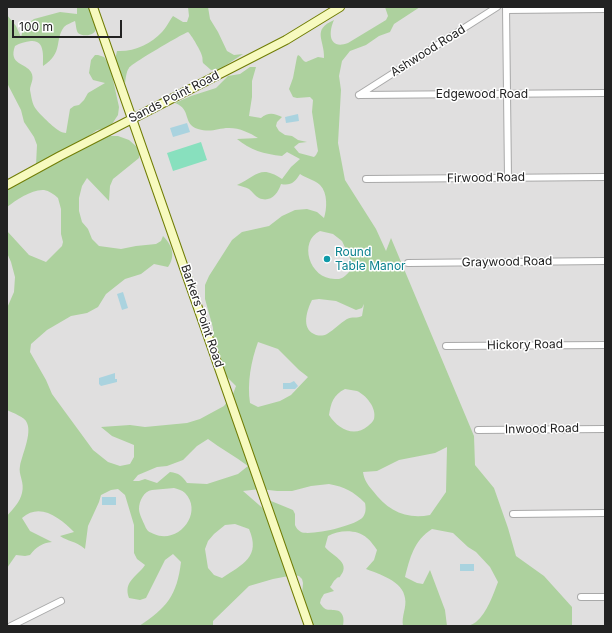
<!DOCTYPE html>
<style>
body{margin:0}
#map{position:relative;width:612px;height:633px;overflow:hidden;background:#f2efe9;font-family:Inter,sans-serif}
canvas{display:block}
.frame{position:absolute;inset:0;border:8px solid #222;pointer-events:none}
.scale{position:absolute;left:12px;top:20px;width:110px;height:18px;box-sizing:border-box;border:2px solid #222;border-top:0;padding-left:5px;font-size:12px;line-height:14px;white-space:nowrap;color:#222;-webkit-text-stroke:3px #fff;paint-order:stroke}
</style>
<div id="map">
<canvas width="612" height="633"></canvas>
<div class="frame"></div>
<div class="scale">100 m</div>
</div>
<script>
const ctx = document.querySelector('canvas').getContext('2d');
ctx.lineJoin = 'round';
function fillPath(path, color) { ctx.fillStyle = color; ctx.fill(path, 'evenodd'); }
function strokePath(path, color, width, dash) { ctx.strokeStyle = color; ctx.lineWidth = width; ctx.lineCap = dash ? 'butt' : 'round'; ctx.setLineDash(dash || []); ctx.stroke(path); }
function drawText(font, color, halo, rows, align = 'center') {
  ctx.font = font + ' Inter,sans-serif'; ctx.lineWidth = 3; ctx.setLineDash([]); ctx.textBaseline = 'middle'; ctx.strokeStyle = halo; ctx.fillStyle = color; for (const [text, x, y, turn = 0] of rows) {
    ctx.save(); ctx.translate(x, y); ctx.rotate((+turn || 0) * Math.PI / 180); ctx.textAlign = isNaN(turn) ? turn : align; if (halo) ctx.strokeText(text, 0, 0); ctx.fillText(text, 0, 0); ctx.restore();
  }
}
fillPath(new Path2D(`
 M7,7h598v619h-598z`), '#e0dfdf');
fillPath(new Path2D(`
 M77,7h14c0,4 1,9 2,13 1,2 3,5 3,8 0,8 -13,9 -18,5 -2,-3 -2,-9 -3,-12 -4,2 -8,3 -11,6 -10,14 0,25 -21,39 0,-10 2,-26 -12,-25 -6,1 -11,2 -16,5 -7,19 11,17 16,26 4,7 -1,12 -1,18 1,5 2,12 4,16 2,5 19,21 24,24 2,2 6,3 8,3l4,-24 4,-3 5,-1 5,-5 4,-7 17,-10 -12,-3 -4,-7 2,-13 4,-5h3l6,2 6,9 9,41 -1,8 -6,9 -8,5 -7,1 -18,13 -43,22 1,-20 -3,-8 -10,-15 -3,-12 -14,-27v-68l9,11 5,11 3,-11 10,-7 26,-7 17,2z
 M188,7h20l2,12 8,13 9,19 7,4 9,-1 -23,15 -9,1 -8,-7c-1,-2 0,-5 -1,-7 0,-3 -11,-22 -14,-24 -4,1 -57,32 -59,36 -3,4 -3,10 -4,15 -6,-10 -12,-20 -8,-32 17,1 34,-7 45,-19 5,-5 7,-11 11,-16l10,6h4l2,-6z
 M385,7h35l-26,17 -4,8 -11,4 -13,9 -16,6 -8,10 -3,15 2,14 -3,53 7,37 31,49 10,22 5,-13 83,198 1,29 19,23 14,40 8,28 28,20 28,31v19h-112c6,0 11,0 16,-4 11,-9 17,-27 22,-40l-8,-15 -14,-15 -8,-5 -15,-14 -21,-4c-18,11 -22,29 -27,48l12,6 6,1 7,-14 15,40 2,16h-44c-2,-9 4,-19 2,-28 -2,-17 -26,-24 -39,-29l8,-9 3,-10c-3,-4 -6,-9 -10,-12 -10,-9 -28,-8 -39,-2l-3,11c6,8 26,15 16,28 -3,5 -1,0 -5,4 -3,2 -4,6 -6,8l4,4 -10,3 -3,5 -1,4c6,10 9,5 19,8 5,4 5,8 4,15h-31l-10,-31 1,-12 -1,-4 -3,-3 -5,-1 -21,4 -24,7 -36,35v5h-74c28,-18 38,-31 42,-64l-8,-8 -8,6 -19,38 -6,2 -11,-2c-6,-17 8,-21 16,-33l-8,-6 -3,-6v-28l-9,-30 -7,-6 -7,1 -10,5 -2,7 -11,24 -3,23c-11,-9 -16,-7 -25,-13l14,-4c-14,-14 -34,-30 -52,-14l8,13 22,11c-10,1 -16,5 -22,13l-5,1 -9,-1 -9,13v-52c6,-7 13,-14 15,-23 3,-11 -4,-18 -2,-27 2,-11 12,-32 7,-43 -2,-6 -14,-10 -20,-13v-102l7,-16 1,-15 -4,-15 -4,-9v-22l22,24 17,7 16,-16 1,-4 -2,-8v-25l-3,-11c-4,-4 -9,-7 -14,-8 -12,-1 -28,10 -37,17v-17l12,-8 27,-13 28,-17 35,-16h9l11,4 8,7 3,5 -1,6 -26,21 -3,7 -1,15 -22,-23 -5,8 -3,12v13l3,11 6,7 4,10 7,7 22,3 15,-3 20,-2 5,-3 2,-5c9,9 13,20 5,31l-14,-3 -13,10 -16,5 -19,15 -8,13 -11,6 -16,3 -24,14 -16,14 -1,8 16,28 6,14 41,56 15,12 12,4 10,-2 4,-7v-12l-22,-9 -11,-9 29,-2 15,2 42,-4 13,-4 24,-13 9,-12 3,-8 -15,-15 -7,-18 -1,-25 -8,-29v-14l4,-9 23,-36 10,-8 27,-6 13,-10 13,-6 12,-1 10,3 7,6c3,-9 4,-25 -4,-33 -5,-5 -14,-7 -20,-11 -5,8 -9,12 -19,10 -3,10 -11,19 -22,14 -4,-2 -6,-6 -10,-9 -3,-2 -9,-3 -12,-4 20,-9 23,-21 45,-6l9,-12 9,-8 -13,-7 -5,4c-18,-2 -32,-6 -45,-17l21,-1c-8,-5 -18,-10 -29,-10 -12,0 -17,5 -31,1 -16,-5 -6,-20 -23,-26l16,-7 25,-8 12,-12 12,-2 10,-7h6l-4,14v16l-3,19 12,2c7,-6 13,-5 21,-1l-5,5 -1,4 3,5 6,4 7,1 6,4 9,2 -8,1 -5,4 5,6 15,4 2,-2 2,-4 -6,-39 1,-12 -3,-3 -13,1 -4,-1 -4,-8 4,-11 4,-21 1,-2c4,2 4,6 8,7l12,-5 6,1c1,-18 -13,-28 10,-38 -6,13 -5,30 14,23l38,-23 2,-4zM320,231l13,3 9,7 8,17 -1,14c-2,2 -5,5 -7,6 -2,1 -4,1 -6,1 -27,1 -38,-38 -16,-48zM319,299l17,2 20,9 6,-2 2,-4 -2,12c-5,3 -10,0 -15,3 -7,4 -13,11 -20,15 -4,2 -9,2 -13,0 -13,-6 -7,-24 -2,-34zM258,342l20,7 21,21 9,7 -17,18 -11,6 -22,6 -8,-4c-3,-20 1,-42 8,-61zM345,389c4,1 8,1 12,2 9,4 20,17 17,28 -1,3 -4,5 -6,7 -14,12 -30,3 -39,-11 2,-12 4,-20 16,-26zM208,439c13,10 27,17 40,27l-10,8 -31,10 -20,-1c-5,-7 -8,-10 -17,-11l-13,11 -12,-4 -6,2h-6l5,-6 19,-8 10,-1 16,-6 14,-14zM447,447l-1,45 -16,23c-24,5 -43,-5 -57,-24 -5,-6 -9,-11 -10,-19l14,-1 22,-11 36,-7zM329,484c16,3 24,7 36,19 1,5 1,10 -2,14 -7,9 -53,19 -62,15 -3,-2 -5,-4 -6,-7v-11l-2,-4 -22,-9 3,17 -31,-27 17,-2 17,2h15l19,-5zM174,488c3,1 8,2 11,5 19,20 -7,52 -31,41 -5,-2 -7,-3 -9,-8 -2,-5 -6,-12 -6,-17 0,-8 5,-18 13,-19 7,-1 15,-1 22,-2zM235,524l14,5c12,28 -6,35 -27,49l-8,-3 -6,-7 -3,-19 3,-8 6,-7 11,-9z`), '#add19e');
fillPath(new Path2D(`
 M201,142l6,18 -34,11 -6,-18z`), '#88e0be');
fillPath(new Path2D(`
 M298,114l1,7 -13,2 -1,-6z
 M187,123l3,9 -17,5 -3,-9z
 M123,292l5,16 -6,2 -5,-16z
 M115,373v6h2v3l-16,4 -2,-2v-6z
 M294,381l4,5 -3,3h-12v-6h7z
 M102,497h14v8h-14z
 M460,564h14v7h-14z`), '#aad3df');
const street = new Path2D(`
 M506,7l2,171
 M506,10l99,-1
 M359,95l246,-2
 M359,95l138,-88
 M366,179l239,-2
 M408,263l197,-2
 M446,346l159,-1
 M478,430l127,-1
 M513,514l92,-1
 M581,597h24
 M11,626l50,-25`);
const secondary = new Path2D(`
 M93,7l216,619
 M7,185l53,-29 226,-116 54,-33`);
strokePath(street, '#a9a9a9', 8);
strokePath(secondary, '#707d05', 10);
strokePath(street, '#fff', 6);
strokePath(secondary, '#f7fabf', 8);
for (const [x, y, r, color] of [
 [327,259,4,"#0f9aa8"]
]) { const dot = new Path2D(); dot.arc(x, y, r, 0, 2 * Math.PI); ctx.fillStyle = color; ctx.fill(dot); strokePath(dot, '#fff', 1.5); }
drawText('12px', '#222', '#fff', [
 ["Ashwood Road",428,51,-32],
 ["Edgewood Road",482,94],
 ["Sands Point Road",174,97,-27],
 ["Firwood Road",486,178,-1],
 ["Graywood Road",507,262,-1],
 ["Barkers Point Road",202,316,71],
 ["Hickory Road",525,345,-1],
 ["Inwood Road",542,429,-1]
]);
drawText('12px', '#0d838f', '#fff', [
 ["Round",335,252],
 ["Table Manor",335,266]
], 'left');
</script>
